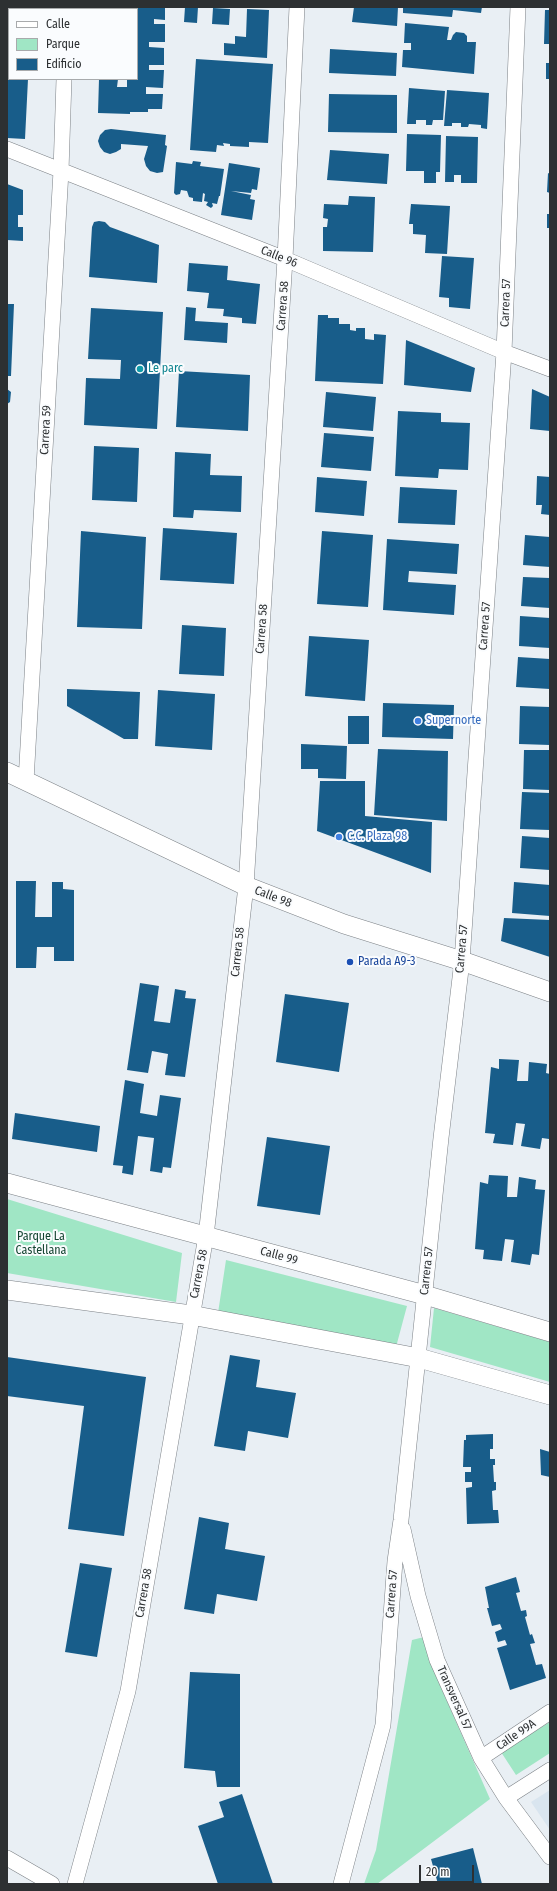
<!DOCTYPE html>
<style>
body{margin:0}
#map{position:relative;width:557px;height:1891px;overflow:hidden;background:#e9eff4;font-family:"Fira Sans Condensed",sans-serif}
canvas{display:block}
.frame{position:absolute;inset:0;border:8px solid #2d3032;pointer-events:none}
.legend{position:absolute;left:8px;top:8px;width:130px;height:72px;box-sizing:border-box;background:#fafcfe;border:1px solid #a8aaac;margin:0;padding:5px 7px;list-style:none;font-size:12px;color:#2d3032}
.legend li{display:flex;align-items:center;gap:8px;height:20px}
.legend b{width:20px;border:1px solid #a8aaac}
.scale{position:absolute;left:419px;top:1865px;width:55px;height:18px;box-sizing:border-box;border:2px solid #2d3032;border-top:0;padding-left:5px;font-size:12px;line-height:14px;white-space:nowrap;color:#2d3032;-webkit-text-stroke:3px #fafcfe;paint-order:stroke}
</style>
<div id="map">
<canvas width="557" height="1891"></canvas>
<div class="frame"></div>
<ul class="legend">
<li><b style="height:5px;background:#fff"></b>Calle</li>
<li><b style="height:11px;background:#a0e6c5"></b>Parque</li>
<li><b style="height:11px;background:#185d8a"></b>Edificio</li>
</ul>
<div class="scale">20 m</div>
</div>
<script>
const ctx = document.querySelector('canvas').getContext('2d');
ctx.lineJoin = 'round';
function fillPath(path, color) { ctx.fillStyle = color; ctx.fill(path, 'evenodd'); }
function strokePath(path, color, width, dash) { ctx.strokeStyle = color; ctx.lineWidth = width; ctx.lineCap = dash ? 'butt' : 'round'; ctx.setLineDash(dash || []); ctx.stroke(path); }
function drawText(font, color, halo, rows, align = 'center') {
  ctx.font = font + ' "Fira Sans Condensed",sans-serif'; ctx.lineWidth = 4; ctx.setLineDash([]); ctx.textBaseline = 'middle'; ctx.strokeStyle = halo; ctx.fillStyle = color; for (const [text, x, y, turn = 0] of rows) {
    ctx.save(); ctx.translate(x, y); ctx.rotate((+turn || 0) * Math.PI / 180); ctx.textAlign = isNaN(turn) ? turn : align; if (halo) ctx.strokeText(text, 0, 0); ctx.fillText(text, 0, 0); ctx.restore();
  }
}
fillPath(new Path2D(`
 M550,1790v40l-19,-28z`), '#d9e5ef');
fillPath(new Path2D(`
 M7,1199l175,54 -6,49 -169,-29z
 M226,1260l181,46 -11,41 -178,-34z
 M434,1308l116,34v40l-120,-35z
 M424,1637l11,37 55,125 -113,85h-13l12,-34 36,-210z
 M550,1722v31l-34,22 -15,-23z`), '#a0e6c5');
fillPath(new Path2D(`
 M7,7h21l-1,2 -18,1h-2z
 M125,7h40v13l-11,-1v5h11v18h-16v5l15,1v17h-15v5h15l-1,18 -17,-1v7h17l-1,15h-14v3h-18v2l-32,-1 1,-34h19l-1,8h10v-8h10v-70h-12z
 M185,7h13l-1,16 -13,-1z
 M354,7h44l-1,19 -45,-4z
 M403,7h79l-1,6 -28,-3 -1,7 -49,-4z
 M213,8l17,1 -1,16 -17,-1z
 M247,9l22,1 -2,48 -43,-3v-12l11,1v-8l11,1z
 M545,10h5v34h-6z
 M405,23l44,4 -2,13h4l2,-5 3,-3 8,1 3,3v6h9l-2,32 -72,-7 1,-17h8v-7h-7z
 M7,38h2v29h-2z
 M330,49l67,4 -1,23 -67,-3z
 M196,59l77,5 -5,79 -19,-1v5l-19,-1v-2l-7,-1 1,3 -7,-1 -1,7 -26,-2z
 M546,63h4v16h-4z
 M7,76h2v3h19l-3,60 -18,-1z
 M409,88l36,3 -2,29h-10l-1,5h-6v-5h-10v4h-9z
 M447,90l42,3 -2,36 -6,-1v-3l-12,-1 -1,3h-7v-4h-9v3h-8z
 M329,94l68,1v38l-69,-1z
 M111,129l55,6 -1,10 2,1 -4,26 -6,1 -7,-2 -4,-5 -2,-7 4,-13 -27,-2v5l-5,3 -6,2 -6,-2 -4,-5 -2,-6 2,-6 5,-5z
 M407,134l34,1 -1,37h-4v11h-12v-12h-18z
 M446,136l32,1 -1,46h-16v-8h-7v7h-9z
 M330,150l59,4 -2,30 -60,-4z
 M193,161l8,1 -1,4 24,3 -4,27h-1l-2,8 -5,-1 1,3 -2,2 -5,-3 2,-3 -4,-1 1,-7 -2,-1 -1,9 -9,-1v-3l-4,-1 -2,-6 -6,-1 -1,4 -4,1 -2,-2 2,-31 16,2z
 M229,163l31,5 -3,22 -5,-1 -1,4 -20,-2 20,4 -1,4 5,1 -3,20 -31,-5z
 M548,173l2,1v19l-3,-1z
 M7,184l16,6v25h-5v12h5v14l-16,-1z
 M349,196l26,1 -2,55 -50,-1v-24h4l1,-8 -5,-1 1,-14 24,1z
 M411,204l39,2 -3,48 -22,-1 1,-18 -13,-1v-10h-4z
 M547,214h3v14h-3z
 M99,221l6,1 5,5 49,18 -2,38 -68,-6 3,-50 2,-5z
 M442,256l32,2 -4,51 -21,-2v-9l-10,-1z
 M189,263l39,3 -1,14 33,4 -4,40 -14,-1v-5l-19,-2 1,-7 -17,-1 2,-15 -22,-2z
 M7,304h7l-3,72h-4z
 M186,307l10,1 -1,13 33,2 -1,20 -43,-3z
 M91,308l72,4 -6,117 -73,-4 2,-47 34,1 1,-19 -33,-1z
 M318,315h10v3h11v6h11v6l6,1v-3h9v11l9,1v-6l12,1 -3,49 -68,-3z
 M406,340l69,28 -4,24 -67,-7z
 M179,371l71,4 -2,56 -72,-4z
 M7,389l4,3 -1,10 -3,2z
 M532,389l18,8v34l-20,-2z
 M326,392l50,5 -3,34 -50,-4z
 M398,411l43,2v9l29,1 -2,47 -29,-1 -1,9 -43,-2z
 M324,433l50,4 -3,34 -50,-4z
 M94,446l45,2 -2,54 -45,-2z
 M175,452l36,2 -1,21 32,1 -1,36 -47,-2 -1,8 -20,-1z
 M537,476l13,1v38l-9,-1 1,-9h-6z
 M317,477l50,4 -3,35 -49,-4z
 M400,487l57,3 -2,35 -57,-2z
 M163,528l74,5 -3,51 -74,-4z
 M81,531l65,6 -4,92 -65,-2z
 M322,531l51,4 -5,72 -51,-3z
 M525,535l25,2v30l-27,-2z
 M387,539l72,5 -2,30 -48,-3 -1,11 48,3 -2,30 -71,-5z
 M523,577l27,1v30l-29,-2z
 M520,616l30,2v30l-31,-2z
 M182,625l44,3 -2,48 -45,-2z
 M309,636l60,4 -4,61 -60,-5z
 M518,657l32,2v30l-34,-2z
 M67,689l73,3 -2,47h-14l-57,-33z
 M158,690l57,4 -3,56 -57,-4z
 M383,703l71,2 -1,34 -71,-2z
 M520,706l30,1v38l-31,-1z
 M348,716h21v28h-21z
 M301,744l46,2 -1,33 -28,-1v-9h-17z
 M378,749l70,2 -1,70 -73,-6z
 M524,750h26v40l-27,-1z
 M320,781h45v35l67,6 -1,51 -114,-42z
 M522,792l28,1v37l-30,-1z
 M522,836l28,2v32l-30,-2z
 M16,881h20l-1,36h17v-35h11v7l11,1v71h-20v-14h-17l-1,21h-20z
 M514,882l36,3v31l-38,-3z
 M504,918l46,2v37l-49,-16z
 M140,983l19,3 -5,35 16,2 5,-34 11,2 -1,7 11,1 -11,78 -20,-2 3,-21 -16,-3 -4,22 -21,-3z
 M285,994l64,9 -10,69 -63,-10z
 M499,1059l20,1 -2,21h11l1,-19 18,2 -1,9 4,1v58l-1,7 -7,-1 -2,11 -19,-3 4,-22 -9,-1 -3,22 -20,-2 2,-9 -10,-1 6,-66 8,2z
 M125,1080l19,4 -4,29 17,3 3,-21 21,3 -10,70 -8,-1 -1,6 -12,-2 4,-33 -16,-2 -5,39 -11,-2 1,-7 -10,-1z
 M15,1113l85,13 -3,26 -85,-13z
 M267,1137l63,9 -10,69 -63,-9z
 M489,1175l19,1 -1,21h10l2,-20 17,3 -1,9 10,1 -6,65 -7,-1 -2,11 -19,-3 3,-22 -9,-1 -3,22 -19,-2 1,-9 -9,-1 5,-67 8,2z
 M230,1355l30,5 -4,27 40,6 -8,45 -40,-7 -3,20 -31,-5z
 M7,1357l139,20 -22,159 -56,-7 16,-123 -77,-10z
 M493,1434v15h-3v10h5v6h-2l1,17h2v8l-4,1 1,19h5l1,13 -32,1 -1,-36 6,-1v-5h-7v-10h6v-5h-8l1,-27h2v-5z
 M540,1449l10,3v25l-9,-2z
 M199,1517l30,6 -4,26 40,7 -8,45 -40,-7 -3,20 -30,-5z
 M80,1563l32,5 -15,89 -32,-5z
 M516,1577l4,15 -4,1 5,18 5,-1 1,6 -2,1 5,18 2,-1 3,9 -5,1 6,21 6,-1 4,14 -36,12 -13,-42 10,-3 -2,-5 -7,2 -3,-10 7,-3 -2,-5 -8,2 -5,-18h2l-4,-21z
 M190,1672l50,2v113h-23l-2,-16 -31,-3z
 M242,1794l31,90h-55l-20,-58 26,-9 -5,-15z
 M473,1848l9,36h-44l-7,-25z`), '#185d8a');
const minor = new Path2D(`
 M66,9v-2
 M7,149l278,110 219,93 46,17
 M26,781l35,-610 3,-92
 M403,1529l15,67 19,64 44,98 25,40 44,59
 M481,1758l69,-46
 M506,1798l44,-28
 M7,1858l45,26
 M75,1884l53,-193 78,-455 40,-350 39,-627 12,-252
 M341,1884l42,-159 12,-164 6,-41 40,-382 21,-177 42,-609 14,-345`);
const tertiary = new Path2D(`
 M7,772l239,114 98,38 118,37 88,31
 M7,1183l418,112 125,37
 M7,1290l184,25 228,43 131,37`);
strokePath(minor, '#7c8186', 16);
strokePath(tertiary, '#7c8186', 20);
strokePath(minor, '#fff', 15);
strokePath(tertiary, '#fff', 19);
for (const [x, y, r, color] of [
 [140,369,4,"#0f9aa8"],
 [418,721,4,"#3f7fe0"],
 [339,837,4,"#3f7fe0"],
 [350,962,4,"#1a4fb4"]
]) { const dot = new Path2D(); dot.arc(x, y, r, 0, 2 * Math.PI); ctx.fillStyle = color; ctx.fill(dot); strokePath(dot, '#fafcfe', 1.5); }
drawText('12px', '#2d3032', '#fafcfe', [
 ["Calle 96",279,257,22],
 ["Carrera 57",506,303,-88],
 ["Carrera 58",283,306,-86],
 ["Carrera 59",46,430,-87],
 ["Carrera 57",485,626,-86],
 ["Carrera 58",262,629,-86],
 ["Calle 98",273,897,21],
 ["Carrera 57",462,949,-85],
 ["Carrera 58",238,952,-84],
 ["Calle 99",279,1256,15],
 ["Carrera 57",427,1271,-84],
 ["Carrera 58",199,1274,-79],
 ["Carrera 58",144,1593,-80],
 ["Carrera 57",392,1594,-86],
 ["Transversal 57",454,1698,66],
 ["Calle 99A",516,1735,-34]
]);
drawText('12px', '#0d838f', '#fafcfe', [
 ["Le parc",148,369]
], 'left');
drawText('12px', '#366cbe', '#fafcfe', [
 ["Supernorte",426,721],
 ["C.C. Plaza 98",347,837]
], 'left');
drawText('12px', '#164399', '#fafcfe', [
 ["Parada A9-3",358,962]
], 'left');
drawText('12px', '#144431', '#fafcfe', [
 ["Parque La",41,1237],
 ["Castellana",41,1251]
]);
</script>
